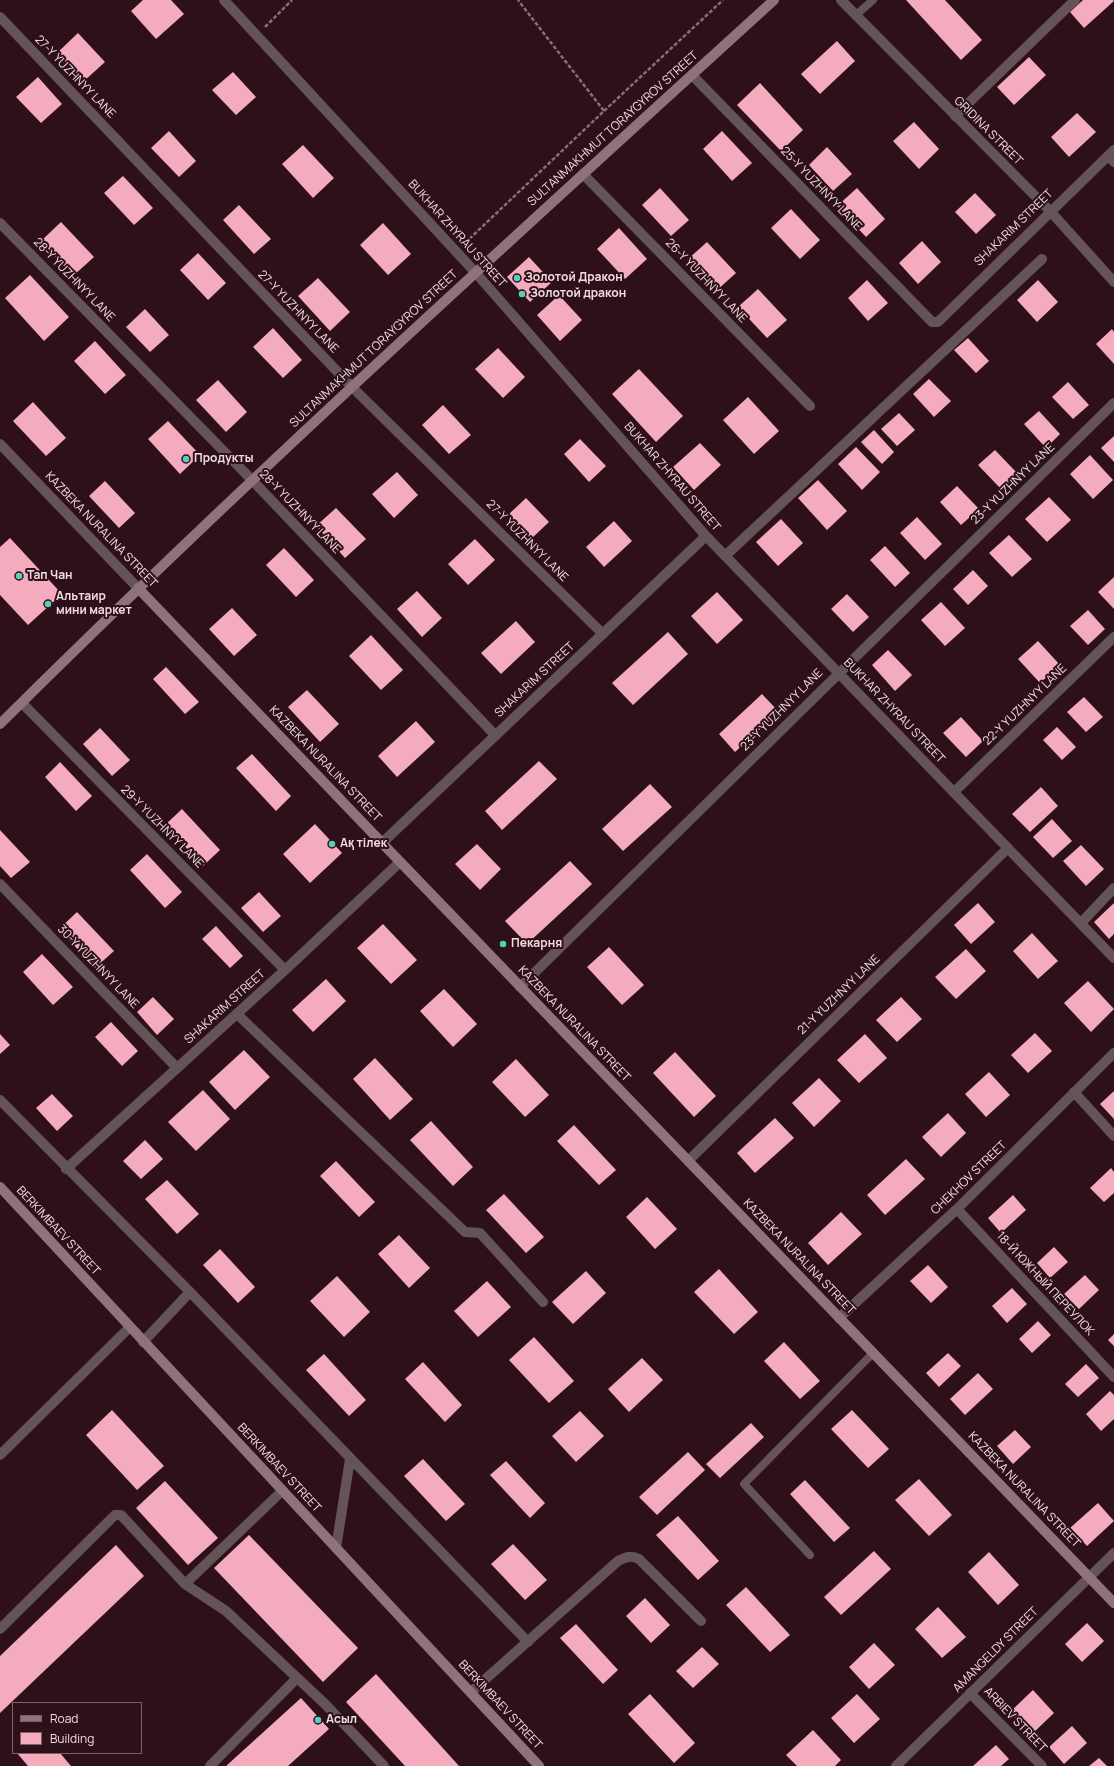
<!DOCTYPE html>
<meta charset="utf-8">
<style>
body{margin:0}
#map{position:relative;width:1114px;height:1766px;overflow:hidden;background:#2d1019;font-family:Manrope,sans-serif}
canvas{display:block}
.legend{position:absolute;left:12px;top:1702px;width:130px;height:52px;box-sizing:border-box;background:#2d1019;border:1px solid #7b6269;margin:0;padding:5px 7px;list-style:none;font-size:12px;color:#f1dce0}
.legend li{display:flex;align-items:center;gap:8px;height:20px}
.legend b{width:20px;border:1px solid #7b6269}
</style>
<div id="map">
<canvas width="1114" height="1766"></canvas>
<ul class="legend">
<li><b style="height:5px;background:#8e747a"></b>Road</li>
<li><b style="height:11px;background:#f4abbd"></b>Building</li>
</ul>
</div>
<script>
const ctx = document.querySelector('canvas').getContext('2d');
ctx.lineJoin = 'round';
function fillPath(path, color) { ctx.fillStyle = color; ctx.fill(path, 'evenodd'); }
function strokePath(path, color, width, dash) { ctx.strokeStyle = color; ctx.lineWidth = width; ctx.lineCap = dash ? 'butt' : 'round'; ctx.setLineDash(dash || []); ctx.stroke(path); }
function drawText(font, color, halo, rows, align = 'center') {
  ctx.font = font + ' Manrope,sans-serif'; ctx.lineWidth = 4; ctx.setLineDash([]); ctx.textBaseline = 'middle'; ctx.strokeStyle = halo; ctx.fillStyle = color; for (const [text, x, y, turn = 0] of rows) {
    ctx.save(); ctx.translate(x, y); ctx.rotate((+turn || 0) * Math.PI / 180); ctx.textAlign = isNaN(turn) ? turn : align; if (halo) ctx.strokeText(text, 0, 0); ctx.fillText(text, 0, 0); ctx.restore();
  }
}
fillPath(new Path2D(`
 M143,0h28l13,14 -28,25 -25,-28z
 M906,0h39l37,40 -21,20z
 M1083,0h30l1,1 -30,27 -14,-16z
 M78,33l27,29 -21,19 -27,-28z
 M837,41l18,20 -35,33 -19,-20z
 M1029,57l17,18 -32,30 -17,-18z
 M233,72l23,25 -20,18 -24,-25z
 M38,77l24,27 -21,19 -25,-26z
 M760,83l43,47 -22,21 -44,-46z
 M1077,113l19,19 -27,25 -18,-20z
 M914,122l25,27 -20,20 -26,-28z
 M169,131l27,30 -17,16 -28,-29z
 M722,131l30,32 -20,18 -29,-32z
 M303,145l31,33 -21,20 -31,-34z
 M827,147l25,27 -19,17 -24,-26z
 M123,176l30,32 -19,17 -30,-32z
 M660,188l29,32 -18,16 -29,-31z
 M857,188l28,31 -19,18 -29,-31z
 M975,193l21,22 -20,19 -21,-22z
 M239,205l32,34 -17,15 -31,-34z
 M791,209l29,31 -20,19 -29,-31z
 M61,222l33,35 -21,19 -32,-35z
 M383,223l28,31 -23,21 -28,-30z
 M619,228l28,31 -22,20 -28,-30z
 M922,241l19,21 -23,22 -19,-21z
 M707,242l29,31 -20,18 -29,-31z
 M198,253l28,30 -18,17 -28,-30z
 M529,257l23,25 -22,20 -23,-25z
 M30,275l39,42 -25,24 -39,-43z
 M318,278l32,34 -20,19 -32,-35z
 M867,280l21,23 -20,18 -20,-23z
 M1038,280l20,22 -21,20 -20,-22z
 M758,289l29,31 -20,18 -29,-31z
 M559,295l23,25 -22,21 -23,-26z
 M145,309l24,26 -19,17 -24,-25z
 M273,328l29,32 -19,18 -30,-31z
 M1112,329l2,3v32l-18,-20z
 M968,338l21,23 -13,12 -22,-23z
 M95,341l31,34 -21,19 -31,-33z
 M498,348l27,29 -22,21 -28,-29z
 M639,369l44,47 -27,26 -44,-48z
 M929,379l22,22 -17,16 -21,-23z
 M218,380l29,32 -21,20 -30,-32z
 M1068,382l21,23 -16,14 -21,-22z
 M748,397l31,34 -25,23 -31,-34z
 M33,402l33,36 -20,18 -33,-35z
 M443,405l28,30 -22,19 -27,-29z
 M1039,411l21,23 -14,14 -22,-24z
 M899,413l16,17 -18,16 -16,-17z
 M168,421l32,34 -20,19 -32,-35z
 M874,430l20,22 -12,12 -21,-22z
 M1114,436v26l-13,-14z
 M580,439l26,27 -17,16 -25,-28z
 M700,443l21,22 -27,25 -21,-23z
 M856,447l24,25 -18,18 -24,-26z
 M995,450l23,24 -17,15 -23,-24z
 M1090,455l23,25 -20,19 -23,-25z
 M397,472l21,23 -24,23 -22,-24z
 M818,480l29,31 -20,19 -29,-32z
 M105,481l30,32 -16,15 -30,-32z
 M957,486l22,23 -18,16 -21,-23z
 M1049,497l22,23 -24,22 -22,-23z
 M526,498l23,24 -18,17 -23,-24z
 M336,508l30,31 -21,19 -29,-32z
 M917,517l25,27 -17,16 -25,-27z
 M781,519l22,24 -25,23 -22,-24z
 M614,521l18,20 -28,26 -18,-20z
 M1009,535l23,24 -20,18 -23,-24z
 M10,538l52,56 -34,31 -28,-30v-48z
 M475,539l20,21 -27,25 -20,-21z
 M885,546l25,27 -15,14 -25,-27z
 M284,548l30,32 -18,17 -30,-32z
 M973,570l15,16 -20,19 -15,-16z
 M1114,577v32l-16,-17z
 M417,591l25,27 -20,19 -25,-28z
 M717,592l26,28 -26,24 -26,-28z
 M847,594l22,23 -16,15 -22,-23z
 M941,602l24,26 -20,18 -24,-26z
 M232,608l25,27 -23,21 -25,-27z
 M1088,610l17,19 -17,16 -18,-19z
 M516,621l19,21 -34,32 -20,-21z
 M668,632l20,22 -55,51 -21,-22z
 M371,635l32,35 -22,20 -32,-34z
 M1038,641l22,24 -20,18 -22,-24z
 M888,650l24,25 -17,16 -23,-26z
 M166,667l33,35 -14,12 -32,-35z
 M307,690l32,34 -19,18 -32,-35z
 M762,694l17,18 -44,40 -16,-18z
 M1084,697l19,20 -17,15 -19,-20z
 M961,717l22,24 -17,16 -23,-24z
 M416,721l19,21 -38,35 -19,-21z
 M1057,727l19,20 -14,13 -19,-20z
 M100,728l30,32 -18,16 -29,-32z
 M252,754l39,42 -15,15 -40,-43z
 M539,761l18,18 -55,51 -17,-19z
 M60,762l32,34 -16,15 -31,-34z
 M650,784l22,23 -49,44 -21,-22z
 M1041,787l17,19 -28,26 -18,-18z
 M182,809l38,41 -17,16 -38,-41z
 M1052,819l20,22 -19,17 -20,-21z
 M315,824l27,29 -32,30 -27,-29z
 M0,830l30,32 -19,16 -11,-12z
 M477,844l24,25 -21,21 -25,-26z
 M1081,845l23,24 -18,17 -23,-25z
 M147,854l35,38 -17,16 -35,-38z
 M570,861l22,23 -65,60 -22,-23z
 M259,892l22,24 -18,16 -22,-24z
 M978,903l17,19 -24,22 -17,-19z
 M1114,903v31l-5,5 -15,-17z
 M77,912l37,39 -19,17 -36,-39z
 M383,924l34,36 -26,24 -34,-36z
 M216,926l27,30 -13,12 -28,-29z
 M1032,933l26,28 -20,18 -25,-28z
 M609,947l35,38 -22,20 -35,-38z
 M966,949l20,22 -30,28 -21,-22z
 M42,954l31,33 -20,18 -30,-33z
 M326,979l20,22 -33,31 -21,-22z
 M1088,981l26,28 -23,23 -27,-29z
 M444,989l33,35 -24,23 -33,-36z
 M153,997l21,22 -17,16 -20,-23z
 M901,997l21,22 -25,23 -21,-22z
 M111,1022l27,29 -16,15 -27,-29z
 M1035,1033l17,18 -24,22 -17,-18z
 M0,1034l10,11 -10,9z
 M865,1034l22,24 -28,25 -22,-23z
 M244,1050l26,27 -35,33 -26,-28z
 M675,1052l41,44 -22,21 -41,-44z
 M375,1058l38,41 -23,21 -37,-41z
 M516,1059l33,36 -24,22 -33,-35z
 M989,1072l21,23 -24,22 -21,-23z
 M819,1078l22,23 -27,26 -22,-24z
 M203,1090l27,29 -34,32 -28,-29z
 M1114,1091v28l-14,-15z
 M52,1094l21,22 -16,15 -21,-23z
 M948,1113l18,20 -25,24 -19,-20z
 M775,1118l19,20 -39,35 -18,-20z
 M431,1121l42,46 -20,19 -43,-46z
 M574,1125l42,45 -17,15 -42,-44z
 M145,1140l18,19 -22,20 -18,-18z
 M906,1159l19,20 -40,36 -18,-20z
 M336,1161l39,41 -16,15 -39,-41z
 M1111,1168l3,4v21l-10,9 -14,-14z
 M167,1180l32,34 -22,20 -32,-35z
 M504,1194l40,43 -18,16 -40,-43z
 M1013,1195l13,15 -25,23 -13,-15z
 M647,1197l30,32 -22,20 -29,-32z
 M841,1212l21,22 -34,31 -20,-22z
 M399,1235l31,33 -21,20 -31,-34z
 M1054,1247l14,15 -18,16 -13,-15z
 M220,1249l35,38 -17,16 -35,-38z
 M928,1265l20,22 -17,16 -21,-22z
 M719,1269l39,43 -24,22 -40,-42z
 M586,1271l20,22 -33,31 -21,-22z
 M1085,1275l14,15 -20,19 -15,-15z
 M337,1276l33,36 -26,25 -34,-36z
 M487,1281l24,26 -33,30 -24,-26z
 M1012,1288l15,16 -20,19 -15,-17z
 M1038,1321l13,14 -19,18 -13,-14z
 M1114,1334v12l-6,-6z
 M534,1337l40,44 -25,22 -40,-43z
 M784,1342l36,39 -20,18 -36,-38z
 M948,1353l13,13 -22,21 -13,-14z
 M324,1354l42,46 -17,16 -43,-46z
 M642,1358l21,22 -34,32 -21,-23z
 M423,1362l39,43 -17,17 -40,-43z
 M1086,1364l13,14 -21,19 -13,-13z
 M978,1373l15,16 -28,26 -15,-16z
 M1110,1391l4,4v24l-13,12 -15,-17z
 M112,1410l52,56 -27,24 -51,-55z
 M852,1410l37,39 -21,19 -37,-39z
 M580,1411l24,25 -28,26 -24,-26z
 M751,1423l13,14 -44,41 -14,-14z
 M1015,1430l16,17 -18,17 -16,-18z
 M688,1452l17,18 -48,45 -18,-18z
 M423,1459l42,45 -19,17 -42,-45z
 M506,1461l39,42 -15,15 -40,-43z
 M919,1479l33,36 -23,21 -34,-36z
 M805,1480l45,48 -16,14 -44,-48z
 M165,1481l53,57 -30,27 -52,-57z
 M1098,1503l16,18 -27,25 -17,-18z
 M678,1516l41,45 -21,19 -42,-45z
 M249,1535l109,113 -35,34 -109,-114z
 M513,1544l34,36 -22,20 -34,-36z
 M116,1545l28,31 -144,137v-57z
 M874,1551l17,18 -50,46 -17,-18z
 M989,1552l30,33 -21,20 -30,-33z
 M746,1587l44,48 -20,17 -44,-47z
 M645,1598l25,27 -19,18 -25,-27z
 M938,1607l28,30 -24,21 -27,-29z
 M1087,1623l17,18 -22,21 -17,-18z
 M576,1624l42,46 -15,14 -43,-46z
 M874,1643l21,22 -26,24 -20,-22z
 M702,1647l17,17 -26,24 -17,-17z
 M376,1674l83,92h-54l-59,-64z
 M1033,1690l21,23 -23,22 -21,-23z
 M650,1694l45,49 -21,20 -46,-49z
 M857,1694l23,25 -26,24 -23,-25z
 M301,1698l28,31 -41,37h-62z
 M1072,1726l15,17 -23,21 -15,-17z
 M813,1730l28,30 -6,6h-38l-11,-11z
 M996,1745l13,14 -8,7h-28z
 M17,1753h43l11,13h-43z
 M1099,1758l8,8h-18z`), '#f4abbd');
strokePath(new Path2D(`
 M265,27l27,-27
 M604,111l119,-111
 M465,243l139,-132 -86,-111`), '#886e75', 2.5, [4, 2]);
strokePath(new Path2D(`
 M856,15l17,-15
 M1107,157l7,6
 M810,1555l-66,-71 129,-131`), '#645458', 8);
strokePath(new Path2D(`
 M224,0l251,272 231,264 408,422
 M841,0l209,211 64,71
 M0,17l352,370 251,247
 M692,75l240,247h6l176,-172
 M955,116l120,-116
 M583,174l227,232
 M0,223l252,257 243,255
 M0,444l138,144
 M725,556l317,-297
 M22,703l263,267
 M954,792l160,-155
 M382,843l324,-307
 M0,884l177,184
 M1081,923l33,-35
 M520,987l594,-584
 M237,1014l228,218 15,1 63,69
 M1074,1092l40,44
 M0,1100l190,192 338,350
 M688,1161l320,-313
 M66,1169l219,-199 115,-108
 M957,1209l157,168
 M839,1318l118,-109 157,-156
 M143,1342l47,-50
 M0,1455l130,-128
 M336,1548l14,-89
 M185,1584l97,-93
 M0,1629l115,-114h6l64,69 41,27 99,93 59,62
 M471,1692l147,-131c8,-4 13,-6 21,-2l62,62
 M970,1693l72,73
 M210,1766l87,-88
 M896,1766l218,-213`), '#645458', 10);
strokePath(new Path2D(`
 M138,588l244,255 732,760
 M0,724c251,-249 513,-486 774,-724
 M0,1187l539,579`), '#8e747a', 10);
for (const [x, y, r, color] of [
 [517,278,4,"#5acebd"],
 [522,294,4,"#5acebd"],
 [186,459,4,"#5acebd"],
 [19,576,4,"#5acebd"],
 [48,604,4,"#5acebd"],
 [332,844,4,"#5acebd"],
 [503,944,4,"#5acebd"],
 [318,1720,4,"#5acebd"]
]) { const dot = new Path2D(); dot.arc(x, y, r, 0, 2 * Math.PI); ctx.fillStyle = color; ctx.fill(dot); strokePath(dot, '#2d1019', 1.5); }
drawText('12px', '#f1dce0', '#2d1019', [
 ["27-Y YUZHNYY LANE",75,77,46],
 ["SULTANMAKHMUT TORAYGYROV STREET",613,129,-42],
 ["GRIDINA STREET",988,131,45],
 ["25-Y YUZHNYY LANE",821,189,46],
 ["SHAKARIM STREET",1014,228,-44],
 ["BUKHAR ZHYRAU STREET",457,234,48],
 ["28-Y YUZHNYY LANE",74,280,46],
 ["26-Y YUZHNYY LANE",706,281,46],
 ["27-Y YUZHNYY LANE",298,312,46],
 ["SULTANMAKHMUT TORAYGYROV STREET",374,349,-43],
 ["BUKHAR ZHYRAU STREET",672,477,49],
 ["23-Y YUZHNYY LANE",1013,484,-44],
 ["28-Y YUZHNYY LANE",300,512,46],
 ["KAZBEKA NURALINA STREET",101,530,46],
 ["27-Y YUZHNYY LANE",527,541,45],
 ["SHAKARIM STREET",535,680,-43],
 ["22-Y YUZHNYY LANE",1025,705,-44],
 ["23-Y YUZHNYY LANE",782,710,-45],
 ["BUKHAR ZHYRAU STREET",894,711,46],
 ["KAZBEKA NURALINA STREET",325,764,46],
 ["29-Y YUZHNYY LANE",162,827,45],
 ["30-Y YUZHNYY LANE",98,967,46],
 ["21-Y YUZHNYY LANE",839,995,-44],
 ["SHAKARIM STREET",225,1007,-42],
 ["KAZBEKA NURALINA STREET",574,1024,46],
 ["CHEKHOV STREET",969,1178,-44],
 ["BERKIMBAEV STREET",58,1231,47],
 ["KAZBEKA NURALINA STREET",799,1257,46],
 ["18-Й ЮЖНЫЙ ПЕРЕУЛОК",1045,1284,47],
 ["BERKIMBAEV STREET",279,1468,47],
 ["KAZBEKA NURALINA STREET",1024,1490,46],
 ["AMANGELDY STREET",996,1650,-45],
 ["BERKIMBAEV STREET",500,1705,47],
 ["ARBIEV STREET",1015,1720,46]
]);
drawText('bold 12px', '#f1dce0', '#2d1019', [
 ["Золотой Дракон",525,278],
 ["Золотой дракон",530,294],
 ["Продукты",194,459],
 ["Тап Чан",27,576],
 ["Альтаир",56,597],
 ["мини маркет",56,611],
 ["Ақ тілек",340,844],
 ["Пекарня",511,944],
 ["Асыл",326,1720]
], 'left');
</script>
